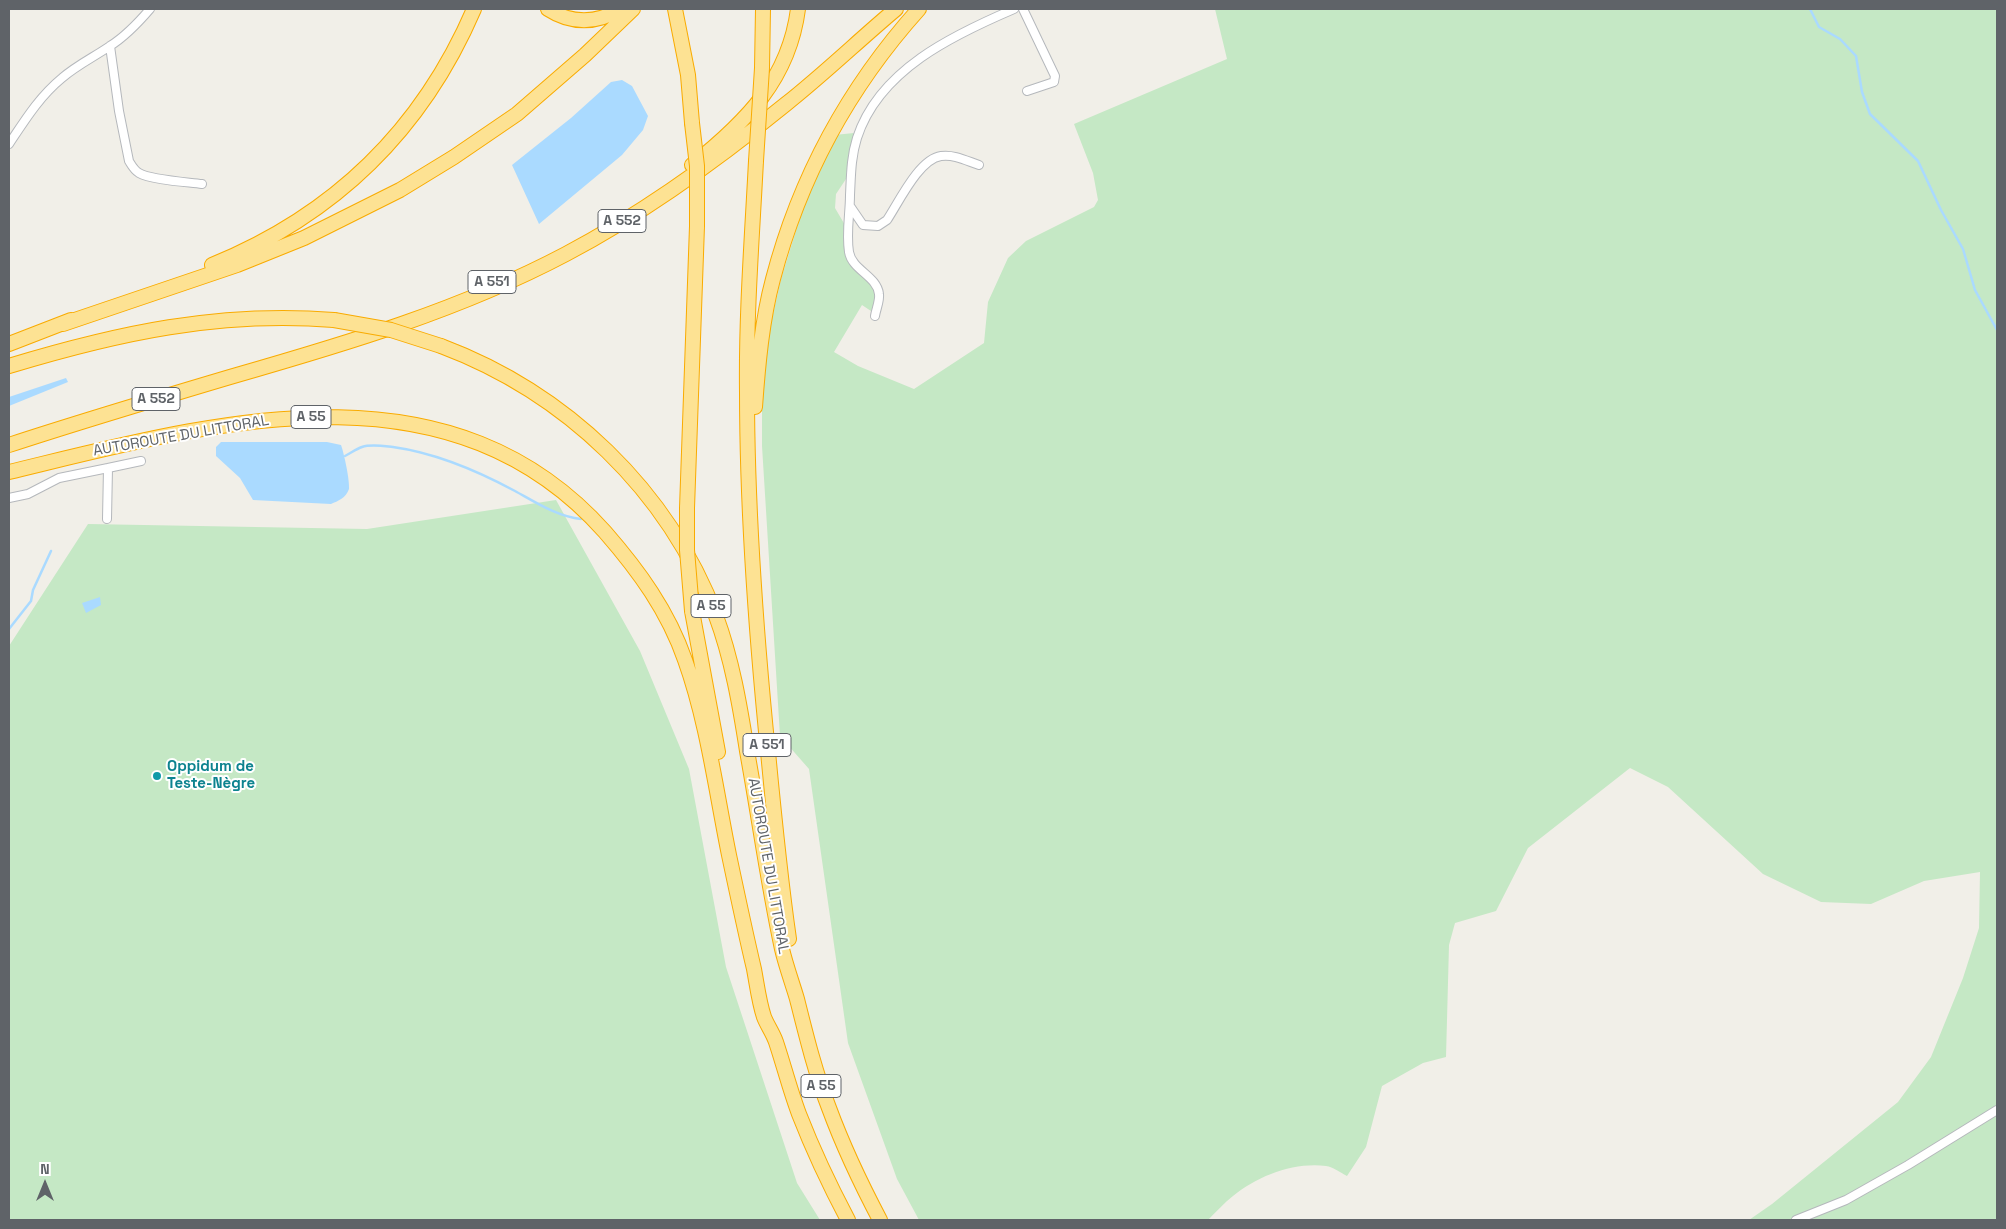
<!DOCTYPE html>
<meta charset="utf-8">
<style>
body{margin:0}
#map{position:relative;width:2006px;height:1229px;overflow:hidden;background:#f1efe8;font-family:"Space Grotesk",sans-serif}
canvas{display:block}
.frame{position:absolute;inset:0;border:10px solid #5f6368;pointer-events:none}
.north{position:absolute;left:20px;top:1159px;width:50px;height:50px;-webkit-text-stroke:4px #fff;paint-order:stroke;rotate:0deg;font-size:14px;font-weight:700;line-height:20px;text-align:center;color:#5f6368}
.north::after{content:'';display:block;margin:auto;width:18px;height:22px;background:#5f6368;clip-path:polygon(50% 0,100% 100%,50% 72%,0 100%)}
</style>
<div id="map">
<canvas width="2006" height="1229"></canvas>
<div class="frame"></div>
<div class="north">N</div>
</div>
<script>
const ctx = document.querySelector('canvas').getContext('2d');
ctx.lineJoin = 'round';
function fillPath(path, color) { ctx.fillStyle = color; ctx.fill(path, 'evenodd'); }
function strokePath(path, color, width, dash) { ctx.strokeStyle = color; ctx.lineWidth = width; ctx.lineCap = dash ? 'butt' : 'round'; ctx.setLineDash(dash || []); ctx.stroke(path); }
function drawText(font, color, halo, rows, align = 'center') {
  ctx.font = font + ' "Space Grotesk",sans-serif'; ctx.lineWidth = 4; ctx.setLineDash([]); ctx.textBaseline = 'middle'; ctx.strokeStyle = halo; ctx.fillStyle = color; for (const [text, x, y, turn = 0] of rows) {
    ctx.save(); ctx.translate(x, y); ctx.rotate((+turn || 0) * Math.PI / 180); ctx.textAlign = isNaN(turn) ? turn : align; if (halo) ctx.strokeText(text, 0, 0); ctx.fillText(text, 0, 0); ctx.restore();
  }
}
fillPath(new Path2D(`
 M1215,9h782v1211h-248l23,-16 126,-102 33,-45 32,-79 16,-50 1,-56 -56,9 -53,23 -50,-2 -58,-28 -95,-87 -38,-19 -102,80 -32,63 -41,12 -6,22 -3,112 -23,6 -41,23 -16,61 -19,29c-6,-3 -14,-9 -21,-10 -33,-4 -68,10 -93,30 -9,7 -17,16 -25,24h-289l-22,-41 -49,-136 -39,-274 -29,-33 -18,-290v-62l9,-61 10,-44 25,-81 28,-63 20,-2 -5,20 -3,26 -10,15 -1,14 10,17 1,24 26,34 3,8v10l-4,10 -9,-6 -28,47 24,14 56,23 70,-46 4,-41 20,-44 18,-17 68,-34 4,-7 -5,-27 -19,-49 153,-65z
 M556,500l84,151 49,118 37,198 71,216 23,37h-811v-574l79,-122 279,5z`), '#c5e8c5');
fillPath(new Path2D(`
 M622,80l10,6 16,30 -5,14 -21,25 -83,69 -27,-59 59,-47 40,-36z
 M66,378l2,4 -59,24v-9z
 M221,442h106l14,3c3,8 9,36 8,44 -3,9 -11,12 -18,15l-78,-4 -13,-22 -24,-22v-9z
 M100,597l1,8 -15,8 -4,-10z`), '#aadaff');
strokePath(new Path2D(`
 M1810,9l9,18 21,12 16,17 6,36 8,22 48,47 23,49 22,39 12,41 22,40
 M345,456c6,-3 11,-7 17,-9 9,-3 21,-1 31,0 43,6 83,23 122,44 20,11 43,26 66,28
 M9,629l22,-28 2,-11 18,-39`), '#aadaff', 2.5);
const minor = new Path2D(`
 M1023,9l32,67 -1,6 -27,9
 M110,46l9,65 10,50c3,5 5,9 10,12 12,7 48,9 63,11
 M9,144c16,-24 30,-47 53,-66 15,-13 32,-21 48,-32 16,-10 28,-23 40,-37
 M850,206l13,19 15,1 9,-6c12,-18 32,-61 54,-64 13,-2 26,5 38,9
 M875,316c1,-7 5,-15 4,-22 -2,-18 -27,-24 -30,-42 -3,-19 1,-39 1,-57 1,-20 1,-38 7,-57 22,-68 96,-103 157,-129
 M9,498l19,-4 31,-16 49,-10
 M107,519l1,-51 33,-7
 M1796,1220l50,-20 62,-35 89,-55`);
const motorway = new Path2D(`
 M548,9c23,15 49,15 72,0
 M675,9l13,66 4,48
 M762,68l1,-59
 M756,161c-4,77 -10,154 -9,231 0,120 9,241 21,360 6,63 12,125 21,187
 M692,165c54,-43 97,-86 106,-156
 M212,265c123,-50 210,-135 262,-256
 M63,324l174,-59 67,-27 96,-48 54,-33 63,-43 68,-59 48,-46
 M9,344l62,-24
 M441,346c125,47 227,144 275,270 16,43 24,90 31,135 12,66 21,133 35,198 4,17 10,33 15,50 9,36 18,73 32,109 14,38 32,76 51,112
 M9,366c109,-33 210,-55 325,-46
 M755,407c3,-42 7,-87 18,-128 27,-103 75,-191 146,-270
 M9,445c73,-24 147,-46 221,-68 115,-33 230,-67 336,-123 78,-41 151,-94 220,-150 38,-30 73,-64 110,-95
 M9,472c199,-48 437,-118 596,60 34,39 63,79 80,128 22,61 31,131 44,195 8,38 16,76 25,114 3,16 5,33 10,48 3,8 9,16 12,25 8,24 14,48 23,72 14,36 31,72 49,106
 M687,508l10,-282
 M692,611l26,141`);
strokePath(minor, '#b5b8bc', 10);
strokePath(motorway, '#f9ab00', 16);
strokePath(minor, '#fff', 8);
strokePath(motorway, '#fde293', 14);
const motorwayBridge = new Path2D(`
 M692,123l5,43v60
 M756,161l6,-93
 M334,320l57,10 50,16
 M687,508v42l5,61`);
strokePath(motorwayBridge, '#f9ab00', 16, []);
strokePath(motorwayBridge, '#fde293', 14);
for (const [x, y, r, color] of [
 [157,776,5,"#0f9aa8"]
]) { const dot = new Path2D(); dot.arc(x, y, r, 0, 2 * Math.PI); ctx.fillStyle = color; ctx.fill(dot); strokePath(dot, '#fff', 2); }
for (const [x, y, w] of [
 [622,221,48],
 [492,282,48],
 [156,399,48],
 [311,417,40],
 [711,606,40],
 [767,745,48],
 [821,1086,40]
]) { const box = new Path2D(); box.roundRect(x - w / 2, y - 11.5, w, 23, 4); ctx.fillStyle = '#fff'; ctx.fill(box); strokePath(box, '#5f6368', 1); }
drawText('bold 14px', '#5f6368', null, [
 ["A 552",622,221],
 ["A 551",492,282],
 ["A 552",156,399],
 ["A 55",311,417],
 ["A 55",711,606],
 ["A 551",767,745],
 ["A 55",821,1086]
]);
drawText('15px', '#5f6368', '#fff', [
 ["AUTOROUTE DU LITTORAL",181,436,-10],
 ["AUTOROUTE DU LITTORAL",768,866,80]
]);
drawText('bold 15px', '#0d838f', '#fff', [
 ["Oppidum de",167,767],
 ["Teste-Nègre",167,784]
], 'left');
</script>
